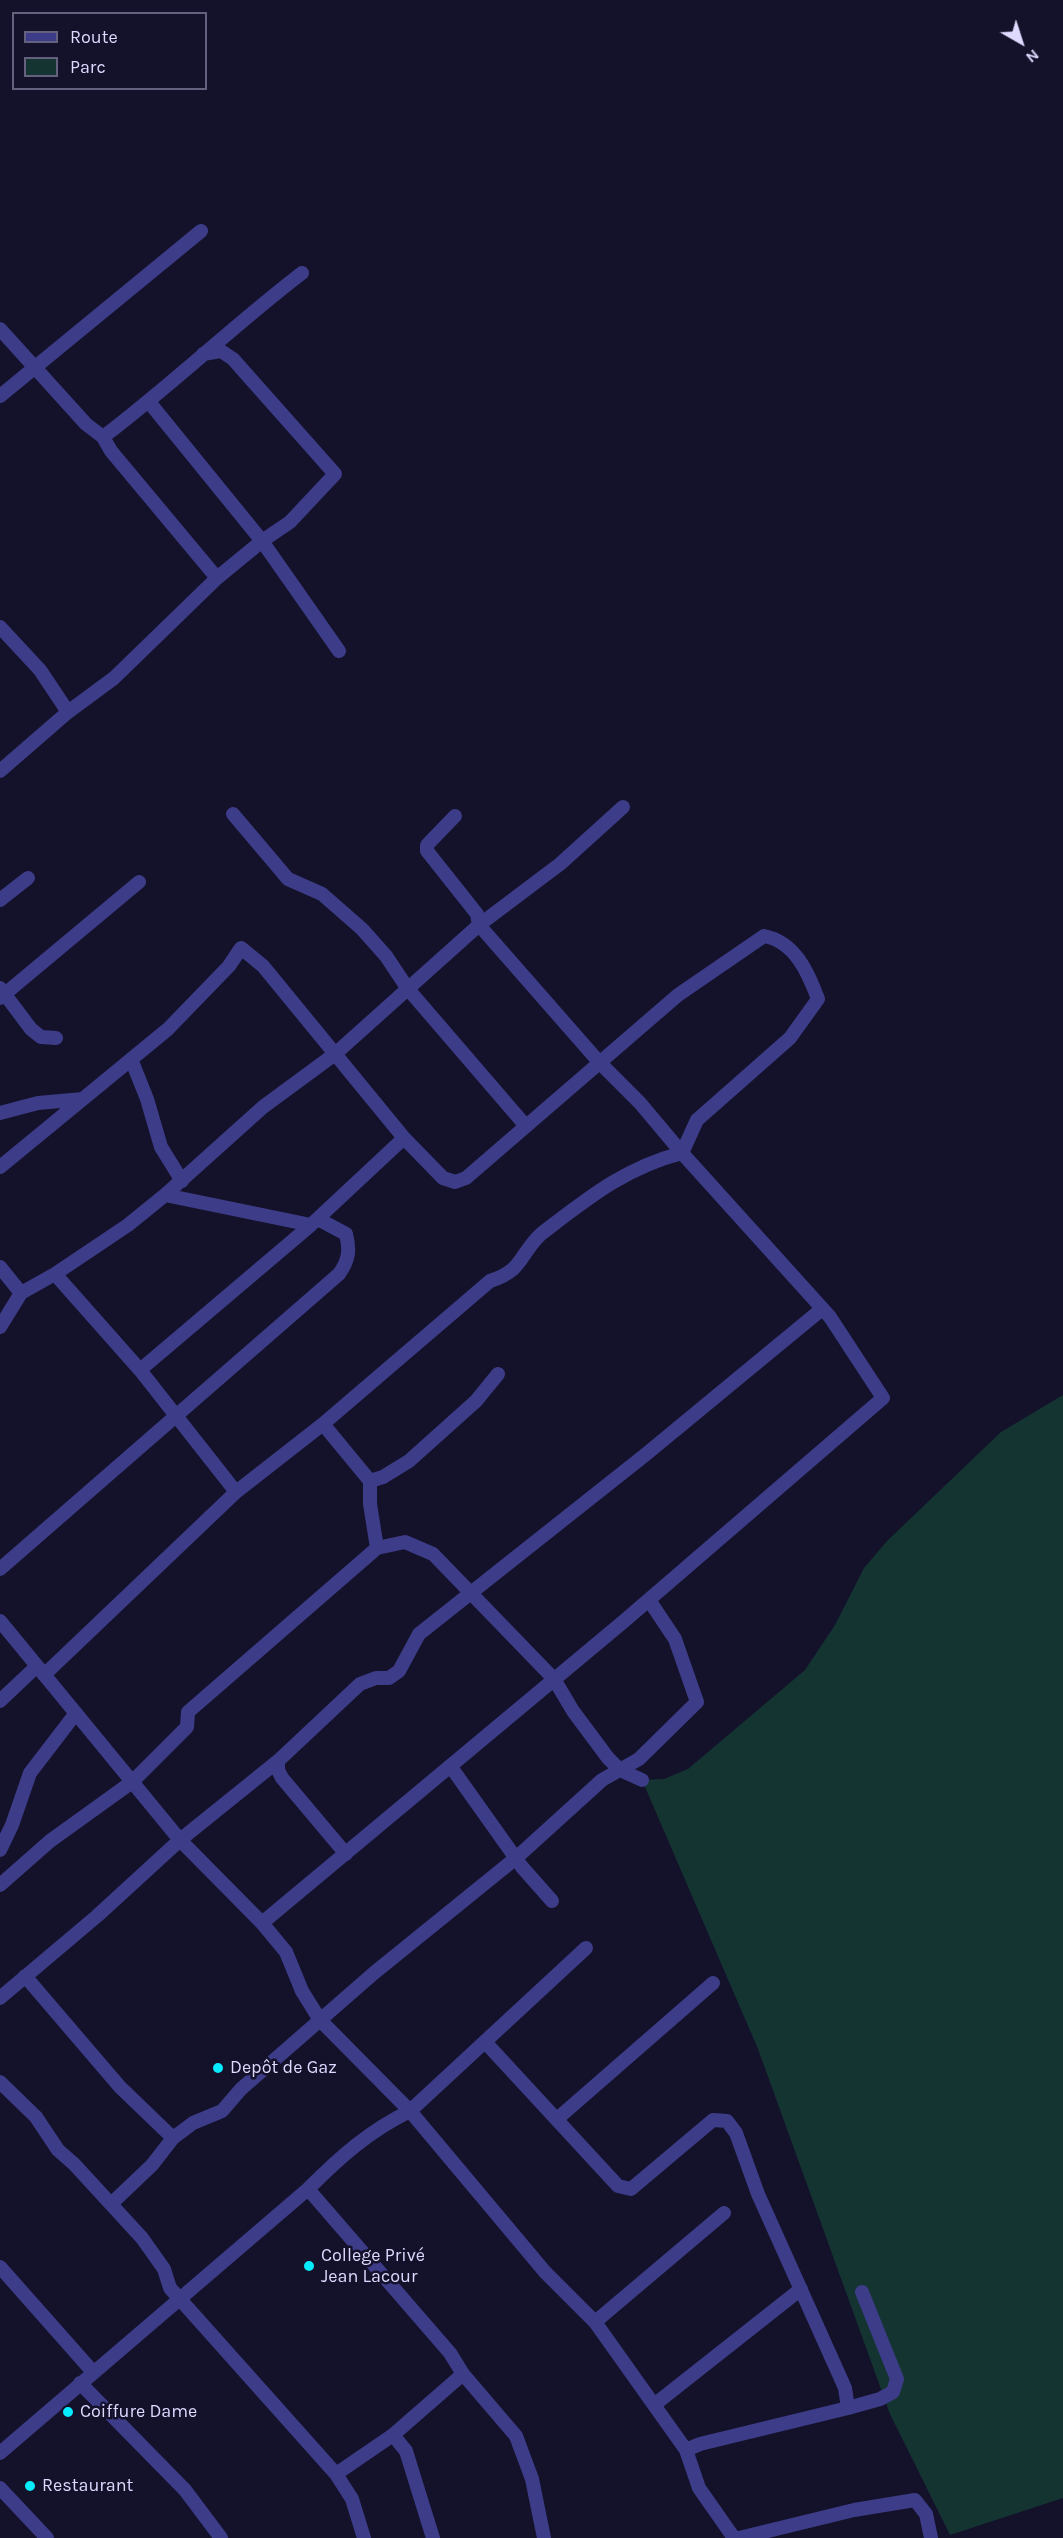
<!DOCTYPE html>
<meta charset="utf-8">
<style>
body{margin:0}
#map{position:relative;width:1063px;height:2538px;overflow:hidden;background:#14112a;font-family:Karla,sans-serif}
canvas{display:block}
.legend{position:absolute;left:12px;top:12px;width:195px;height:78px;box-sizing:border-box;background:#14112a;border:2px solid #64617f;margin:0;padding:8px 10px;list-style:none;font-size:18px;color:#ddd9ff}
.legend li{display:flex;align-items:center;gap:12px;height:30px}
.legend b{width:30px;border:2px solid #64617f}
.north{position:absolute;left:991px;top:12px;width:60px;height:60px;-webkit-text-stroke:4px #14112a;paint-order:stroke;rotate:141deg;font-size:16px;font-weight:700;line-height:24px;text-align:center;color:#ddd9ff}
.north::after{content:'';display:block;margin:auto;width:21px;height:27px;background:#ddd9ff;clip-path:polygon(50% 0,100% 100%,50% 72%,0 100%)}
</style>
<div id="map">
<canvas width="1063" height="2538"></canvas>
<ul class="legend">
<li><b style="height:8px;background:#3d3c88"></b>Route</li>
<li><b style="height:16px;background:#143432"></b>Parc</li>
</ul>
<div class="north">N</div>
</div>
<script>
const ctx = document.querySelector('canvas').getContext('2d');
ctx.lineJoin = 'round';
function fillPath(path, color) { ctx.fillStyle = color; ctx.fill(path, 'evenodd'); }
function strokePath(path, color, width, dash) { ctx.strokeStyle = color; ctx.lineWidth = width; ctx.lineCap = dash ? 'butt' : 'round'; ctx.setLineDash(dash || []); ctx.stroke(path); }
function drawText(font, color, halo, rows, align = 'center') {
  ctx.font = font + ' Karla,sans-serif'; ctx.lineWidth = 5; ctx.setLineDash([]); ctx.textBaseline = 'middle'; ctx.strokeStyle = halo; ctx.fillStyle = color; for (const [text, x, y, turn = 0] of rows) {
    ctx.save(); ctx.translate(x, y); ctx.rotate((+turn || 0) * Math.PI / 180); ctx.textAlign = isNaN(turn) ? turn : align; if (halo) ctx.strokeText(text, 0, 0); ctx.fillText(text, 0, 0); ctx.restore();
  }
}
fillPath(new Path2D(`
 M1063,1395v1103l-113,37 -60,-121 -132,-365 -116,-269 22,-1 24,-10 117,-99 30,-45 29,-57 23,-27 114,-109z`), '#143432');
strokePath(new Path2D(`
 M0,329l86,95 17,13 8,14 106,127
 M0,396l201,-165
 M149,402l113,139 77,110
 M103,437c69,-52 131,-112 199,-164
 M0,627l40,43 28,42
 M0,771l68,-59 46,-34 103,-100 45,-37 28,-19 45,-48 -102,-115 -12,-8 -18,3
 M233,814l55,65 34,15 40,35 24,27 22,33 117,136
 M0,900l28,-22
 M0,988l31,41 10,8 15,1
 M0,998l139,-116
 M131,1059l16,40 14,48 21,34
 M0,1113l38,-10 45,-4
 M0,1167l168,-138 61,-63 12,-18 22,18 141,172 39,40 12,4 11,-4 212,-183 86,-59c31,6 44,36 54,63l-28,39 -93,82 -15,33c-58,15 -95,46 -141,81 -23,22 -17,36 -51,47l-167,143 -87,68 -192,183
 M313,1223l91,-85
 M0,1267l21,26
 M55,1274l73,-49 37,-30 98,-88 72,-53 144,-129 81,-61 63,-57
 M0,1327l21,-34 34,-19 85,96 96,122
 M140,1370l171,-145 -146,-30
 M323,1424l47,57v23l7,44 28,-6 28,12 121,125 19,32 35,47 12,12 22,10
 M370,1481l13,-4 26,-16 67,-60 22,-27
 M0,1569l339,-295c10,-14 11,-24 7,-40l-28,-15
 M0,1621l180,219 82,83 24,29 16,39 18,29 90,91 135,161 50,50 91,128 13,38 35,50
 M0,1701l37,-35
 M278,1761v9l4,8 64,76
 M451,1767l71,100 30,34
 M0,1850l12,-25 18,-52 46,-60
 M0,1885l50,-44 82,-59 55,-55 1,-15 189,-164
 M262,1923l361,-301 260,-224 -53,-81 -148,-164 -42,-50 -41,-41 -120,-137 -2,-11 -50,-63v-6l28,-29
 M25,1976l95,111 53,51
 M0,1998l97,-82 83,-76 98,-79 82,-77 16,-6h13l10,-7 20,-37 226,-179 177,-146
 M486,2043l132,143 13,3 82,-69 14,1 9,12 22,61 87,194 3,20
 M0,2082l36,35 22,33 16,14 68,74 22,31 6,19 166,186 16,25 12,39
 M557,2119l156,-136
 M308,2189l142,164 13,21 53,62 16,43 12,59
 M111,2204l41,-39 21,-27 20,-15 29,-12 19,-22 133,-116 142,-115 86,-78 37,-21 58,-57 -22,-63 -26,-39
 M0,2267l93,105
 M595,2322l129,-109
 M80,2383l105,107 36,48
 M654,2405l147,-116
 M393,2435l13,16 27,87
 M686,2450l14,-6 148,-36 32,-9 13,-7 4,-13 -35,-87
 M0,2453l308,-264c32,-32 61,-58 102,-78l176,-163
 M336,2474l57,-39 70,-61
 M0,2488l47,50
 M739,2538l115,-28 61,-10 11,14 5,24`), '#3d3c88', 14);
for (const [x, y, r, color] of [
 [218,2068,6,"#07ebfe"],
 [309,2266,6,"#07ebfe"],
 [68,2412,6,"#07ebfe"],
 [30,2486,6,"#07ebfe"]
]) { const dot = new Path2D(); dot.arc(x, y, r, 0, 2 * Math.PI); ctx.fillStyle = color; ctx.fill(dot); strokePath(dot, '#14112a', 2); }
drawText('18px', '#ddd9ff', '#14112a', [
 ["Depôt de Gaz",230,2068],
 ["College Privé",321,2256],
 ["Jean Lacour",321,2277],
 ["Coiffure Dame",80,2412],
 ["Restaurant",42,2486]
], 'left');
</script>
